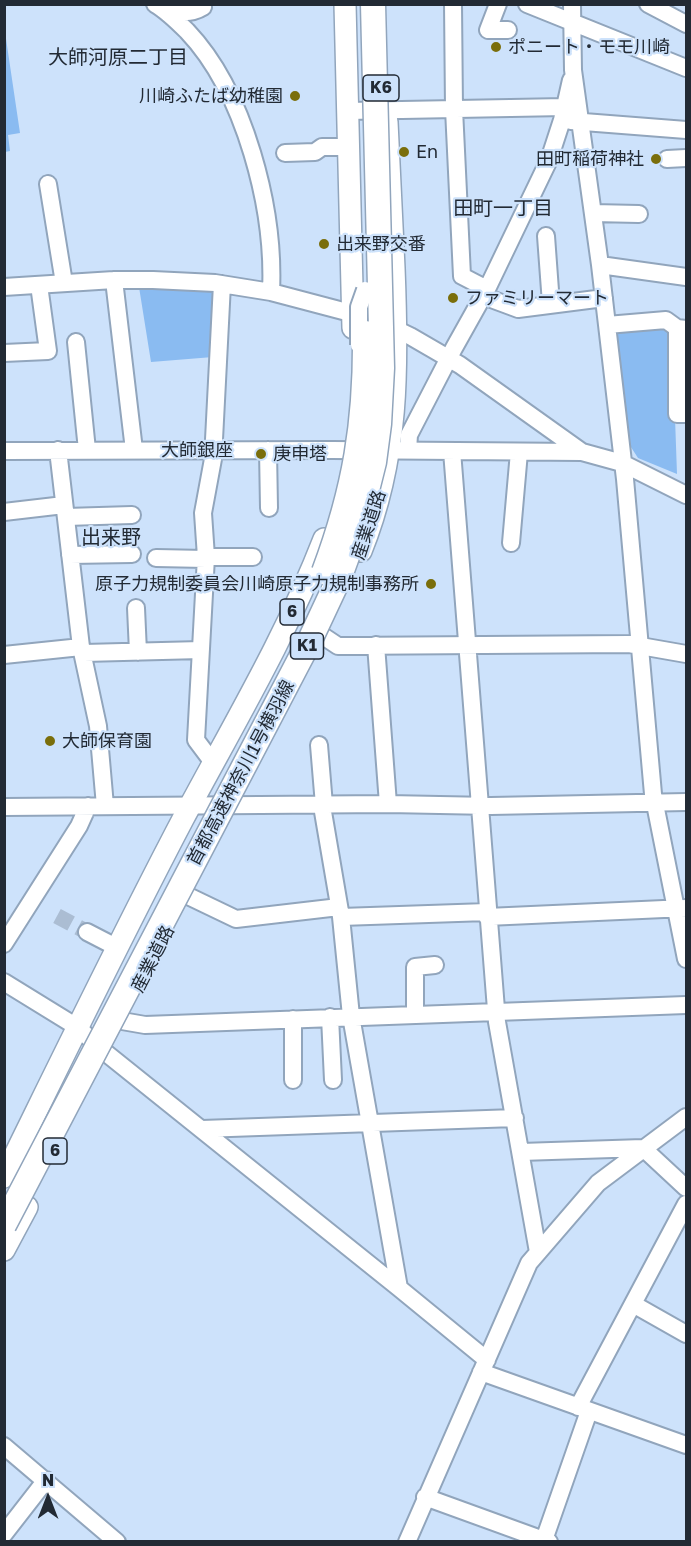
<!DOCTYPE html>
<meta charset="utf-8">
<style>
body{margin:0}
#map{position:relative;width:691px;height:1546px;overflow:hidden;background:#cde2fb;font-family:"Golos Text",sans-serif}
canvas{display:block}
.frame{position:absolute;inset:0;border:6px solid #222a34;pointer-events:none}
.north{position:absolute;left:18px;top:1468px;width:60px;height:60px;-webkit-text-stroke:4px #cde2fb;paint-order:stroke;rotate:0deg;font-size:16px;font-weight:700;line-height:24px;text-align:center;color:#222a34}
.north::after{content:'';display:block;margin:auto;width:21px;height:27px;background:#222a34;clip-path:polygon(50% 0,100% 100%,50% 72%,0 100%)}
</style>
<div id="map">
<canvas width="691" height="1546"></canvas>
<div class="frame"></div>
<div class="north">N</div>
</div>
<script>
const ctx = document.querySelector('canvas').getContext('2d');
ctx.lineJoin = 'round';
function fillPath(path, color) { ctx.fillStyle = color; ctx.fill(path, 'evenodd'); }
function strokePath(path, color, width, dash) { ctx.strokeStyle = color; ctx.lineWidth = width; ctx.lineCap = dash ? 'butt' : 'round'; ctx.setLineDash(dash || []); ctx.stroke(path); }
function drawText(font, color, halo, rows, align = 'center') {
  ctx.font = font + ' "Golos Text","Noto Sans JP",sans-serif'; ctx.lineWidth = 4.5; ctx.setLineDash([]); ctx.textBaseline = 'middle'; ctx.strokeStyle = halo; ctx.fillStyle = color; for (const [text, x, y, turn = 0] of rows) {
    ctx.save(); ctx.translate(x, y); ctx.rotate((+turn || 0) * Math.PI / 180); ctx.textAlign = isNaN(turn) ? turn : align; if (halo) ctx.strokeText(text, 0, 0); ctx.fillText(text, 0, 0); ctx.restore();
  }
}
fillPath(new Path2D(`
 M5,32l15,101 -12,2 2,16 -5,1z
 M139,287h47l30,5 -3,65 -62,5z
 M666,324l6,9 5,141 -39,-16 -11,-17 -17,-111z`), '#8abbf1');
strokePath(new Path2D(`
 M57,916l30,16`), '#abbdd3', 16, [16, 8]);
const minor = new Path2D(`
 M155,4c12,7 22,17 32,27 58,61 88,178 84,261
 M453,4l1,105 8,167 25,13
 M498,4l-10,26h20
 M527,4l159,64
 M572,4l1,66 27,195 25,214 28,315 33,165
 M648,4l38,20
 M164,8c13,5 26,7 39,-1
 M347,111l218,-4
 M571,121l115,9
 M285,153l30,-1 7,-5h26
 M667,159l19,-1
 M48,184l16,99
 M593,213l46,1
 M546,236l5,68
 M600,265l86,12
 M114,280l20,170
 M4,287l110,-7h39l62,3 56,9 91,24
 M483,296l35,13 86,-11
 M387,325l23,11 50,29 122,87
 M607,325l59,-5 11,8 9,1
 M677,328v86h9
 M76,342l11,108
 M4,353l44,-2 -9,-66
 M58,450l23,197 17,79 7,80
 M268,450l1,58
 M408,450l1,-15 45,-87 33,-59 62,-129 13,-40 9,-40
 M4,451l328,-1 250,2 40,11 64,32
 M452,451l45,571 41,230
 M4,512l60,-7
 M66,517l66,-2
 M511,543l8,-91
 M70,555l62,-1
 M206,557h47
 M156,558l50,1
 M136,608l2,44
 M323,636l15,10 291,-2 57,10
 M376,645l12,159
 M84,653l117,-3
 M4,655l77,-8
 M319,745l5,60
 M214,764l-18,-24 10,-183 -3,-44 10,-54 9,-175
 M322,806l19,111 10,99 48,272
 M4,807l384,-3 103,2 195,-4
 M186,895l50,24 103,-12
 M341,917l146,-5
 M487,917l199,-9
 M87,932l31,16
 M4,944l75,-118 9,-20
 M4,982l73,45 29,26 293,235 88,72
 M415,1014v-47l20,-2
 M330,1017l3,63
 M293,1019v61
 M122,1021l23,4 541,-20
 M202,1129l313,-11
 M521,1152l122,-4 43,40
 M633,1304l53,30
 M481,1372l205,73
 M578,1407l108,-203
 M4,1446l113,96
 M425,1497l124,45
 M4,1534l42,-54
 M544,1540l45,-129
 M407,1542l122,-279 69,-80 88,-66`);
const major = new Path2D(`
 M345,4l8,324
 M361,551c38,-94 37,-184 33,-283 -2,-49 -5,-97 -7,-146
 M4,1177c59,-120 117,-240 179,-358 49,-92 103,-182 141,-280
 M4,1250l23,-43`);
strokePath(minor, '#91a5bc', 20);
strokePath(major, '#91a5bc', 24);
strokePath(minor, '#fff', 16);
strokePath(major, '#fff', 21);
const minorBridge = new Path2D(`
 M359,345v-38l6,-17`);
const highwayBridge = new Path2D(`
 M324,572c31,-83 42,-150 41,-239
 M4,1225l306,-585 30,-64 18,-50 16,-64 5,-38 3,-56 -9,-364`);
strokePath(minorBridge, '#91a5bc', 20, []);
strokePath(highwayBridge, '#91a5bc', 27, []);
strokePath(minorBridge, '#fff', 16);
strokePath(highwayBridge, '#fff', 24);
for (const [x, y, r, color] of [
 [496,47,6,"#7a6e0b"],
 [295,96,6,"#7a6e0b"],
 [404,152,6,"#7a6e0b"],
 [656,159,6,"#7a6e0b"],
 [324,244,6,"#7a6e0b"],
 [453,298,6,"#7a6e0b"],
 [261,454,6,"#7a6e0b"],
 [431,584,6,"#7a6e0b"],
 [50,741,6,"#7a6e0b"]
]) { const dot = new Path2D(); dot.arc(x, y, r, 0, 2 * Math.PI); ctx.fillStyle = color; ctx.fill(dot); strokePath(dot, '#cde2fb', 2); }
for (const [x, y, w] of [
 [381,88,36],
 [292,612,24],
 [307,646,33],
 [55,1151,24]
]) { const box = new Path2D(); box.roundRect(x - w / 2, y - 13, w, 26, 4.5); ctx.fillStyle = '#cde2fb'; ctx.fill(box); strokePath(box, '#222a34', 1.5); }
drawText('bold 16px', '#222a34', null, [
 ["K6",381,88],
 ["6",292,612],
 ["K1",307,646],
 ["6",55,1151]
]);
drawText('18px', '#222a34', '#cde2fb', [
 ["ポニート・モモ川崎",508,47],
 ["川崎ふたば幼稚園",283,96,"right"],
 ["En",416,152],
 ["田町稲荷神社",644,159,"right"],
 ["出来野交番",336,244],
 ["ファミリーマート",465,298],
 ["庚申塔",273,454],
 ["原子力規制委員会川崎原子力規制事務所",419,584,"right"],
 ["大師保育園",62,741]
], 'left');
drawText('18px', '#222a34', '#cde2fb', [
 ["大師銀座",197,450],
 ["産業道路",369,525,-72],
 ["首都高速神奈川1号横羽線",241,773,-62],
 ["産業道路",153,959,-63]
]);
drawText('20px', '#222a34', '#cde2fb', [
 ["大師河原二丁目",118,58],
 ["田町一丁目",503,209],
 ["出来野",111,538]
]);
</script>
